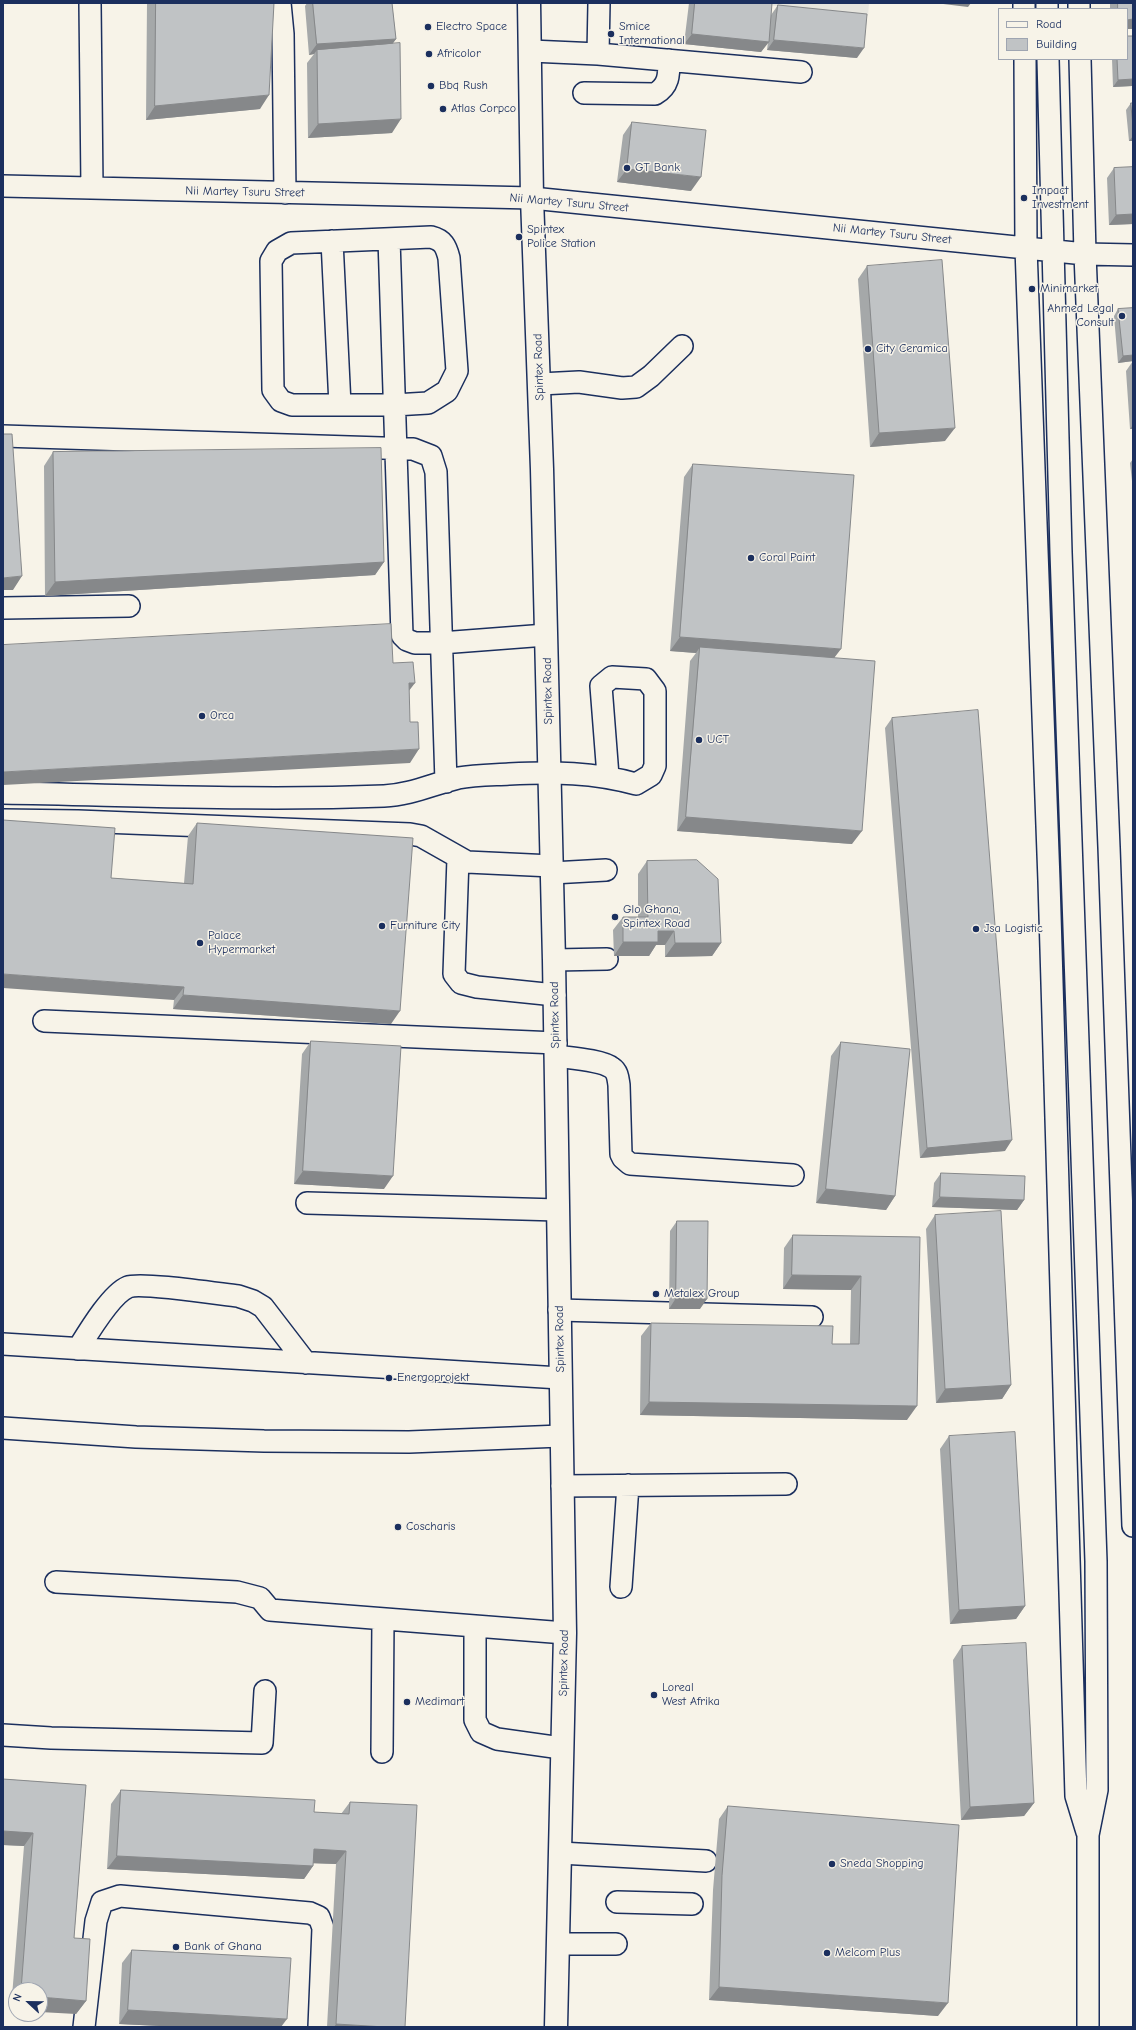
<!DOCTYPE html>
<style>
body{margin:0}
#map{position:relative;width:1136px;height:2030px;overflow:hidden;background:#f7f3e8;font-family:"Comic Neue",sans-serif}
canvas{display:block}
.frame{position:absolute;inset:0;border:4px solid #1b2f5e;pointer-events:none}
.legend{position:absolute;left:998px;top:8px;width:130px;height:52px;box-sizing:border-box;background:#f7f3e8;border:1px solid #9fa5b1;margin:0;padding:5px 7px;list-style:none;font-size:12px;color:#1b2f5e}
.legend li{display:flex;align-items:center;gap:8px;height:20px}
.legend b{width:20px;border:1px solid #9fa5b1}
.north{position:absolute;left:8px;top:1982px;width:40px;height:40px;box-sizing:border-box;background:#f7f3e8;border:1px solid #9fa5b1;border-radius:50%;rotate:292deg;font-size:11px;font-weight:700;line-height:16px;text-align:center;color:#1b2f5e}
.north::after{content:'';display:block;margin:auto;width:14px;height:18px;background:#1b2f5e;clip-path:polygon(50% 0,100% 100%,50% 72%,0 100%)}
</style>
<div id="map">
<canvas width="1136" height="2030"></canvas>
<div class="frame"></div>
<ul class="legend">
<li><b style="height:5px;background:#f7f3e8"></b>Road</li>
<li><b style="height:11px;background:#c0c3c5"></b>Building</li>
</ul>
<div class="north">N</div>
</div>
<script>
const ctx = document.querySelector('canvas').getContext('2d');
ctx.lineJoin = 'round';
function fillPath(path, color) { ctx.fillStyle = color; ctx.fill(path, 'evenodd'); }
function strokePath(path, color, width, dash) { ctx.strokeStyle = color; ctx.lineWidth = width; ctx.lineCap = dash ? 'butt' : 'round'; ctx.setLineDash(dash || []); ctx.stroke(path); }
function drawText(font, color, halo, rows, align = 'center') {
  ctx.font = font + ' "Comic Neue",sans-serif'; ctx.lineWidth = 3; ctx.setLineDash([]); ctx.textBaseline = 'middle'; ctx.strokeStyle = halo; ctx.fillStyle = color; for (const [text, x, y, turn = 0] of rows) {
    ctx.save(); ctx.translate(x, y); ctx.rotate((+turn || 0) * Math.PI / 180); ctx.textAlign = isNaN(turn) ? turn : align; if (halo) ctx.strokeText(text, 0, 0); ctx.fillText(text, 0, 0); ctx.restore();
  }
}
fillPath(new Path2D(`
 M749,3h120l-1,13z`), '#e6e5de');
const minor = new Path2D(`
 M90,3l2,185
 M280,3l3,31 2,159
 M1024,3v6
 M1047,3v6
 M1079,3v6
 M531,51l67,3 203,18
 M598,54l1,-51
 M1025,59l1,189 23,633 27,915 11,36
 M1048,59l13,493 35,1009 1,229 -9,45v192
 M1080,59l5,195 24,593 24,679
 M584,93l71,1c14,-8 14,-19 14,-34
 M3,186l529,12 553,56 48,1
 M431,237c12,3 15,9 18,21l8,113 -10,20 -19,12 -34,2h-102l-11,-4 -8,-11 -2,-129 6,-10 14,-8z
 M389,239l13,396 5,5 8,3h26l105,-8
 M332,241l8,164
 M540,384l39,-2 43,6 14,-1 15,-11 31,-30
 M3,436l410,13 18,7 5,16 10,310
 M3,608l126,-2
 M3,793c127,2 254,8 381,3 26,-1 49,-12 74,-18 17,-3 34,-3 51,-4 45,-2 84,-2 127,10l15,-9 4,-9v-75l-9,-12 -34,-2 -11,9 7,90
 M3,820l75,1 332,13 11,2 46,26 85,4
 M458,858l-4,116 7,9 16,4 78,8
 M552,873l54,-3
 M554,960l53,-1
 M44,1021l512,22
 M556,1056c14,2 46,4 56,12 6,4 6,11 7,17l2,69 2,4 7,6 163,11
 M307,1203l251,7
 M559,1310l253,7
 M3,1344l557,34
 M78,1349c10,-16 33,-55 50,-62 12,-5 92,7 110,9l15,5 10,6 43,56
 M3,1428l133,9 128,4 145,1 152,-6
 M562,1486l224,-2
 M56,1582l181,10 23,6 10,12 295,23
 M621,1587l7,-102
 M475,1626v94l6,12 16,7 64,9
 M3,1735l48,3 211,5 3,-52
 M382,1752l1,-133
 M560,1853l146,8
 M617,1902l75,2
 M559,1944h57
 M84,2027l12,-106 6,-19 18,-6 190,17 9,4 4,11 -4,99`);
const major = new Path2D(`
 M529,3l3,195 10,271 12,491 11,673 -9,394`);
strokePath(minor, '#1b2f5e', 24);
strokePath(major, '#1b2f5e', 25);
strokePath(minor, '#f7f3e8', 21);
strokePath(major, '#f7f3e8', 22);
fillPath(new Path2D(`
 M147,3h127l-14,106 -114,11z
 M307,3h85l4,36 -3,4 -1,90 -84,5 -1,-75 7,-9 -5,1 -4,-49z
 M689,3h83l-1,12 7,-10 79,53 -90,-8 1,-8 -7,10 -77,-8z
 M1110,3h23v26h-6v-20h-17z
 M1133,36v49l-1,1 -19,1 -1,-28h15z
 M1131,103h2v38h-4l-3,-31z
 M632,122l59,69 -74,-9 6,-47z
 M1133,167v57l-24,1 -2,-47 7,-10z
 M867,266l78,175 -75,6 -12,-168z
 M1133,308v121h-3l-4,-58 7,-10 -15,2 -4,-47 4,-7z
 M53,452l331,110 -9,13 -330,21 -1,-130z
 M1133,459v21l-1,1 -2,-18z
 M693,464l142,194 17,186 -175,-13 13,-170 6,-8 -26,-2 14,-174z
 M892,718l113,433 -85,7 -35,-430z
 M197,823l194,201 -218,-15 1,-9 -63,-122 73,5 4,-47z
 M647,861l74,82 -9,13 -47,1v-12h-9l-7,11h-35l-1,-26 10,-13h15v-43z
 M311,1041l73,148 -90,-5 8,-130z
 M841,1042l54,154 -9,14 -70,-7 15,-147z
 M941,1173l83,27 -7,10 -85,-3 2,-24z
 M935,1215l76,170 -9,14 -66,4 -10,-174z
 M677,1221l23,88h-31l1,-78z
 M793,1235l127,2 -13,183 -267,-5 1,-79 10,-13 181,21h18l1,-54 -68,-1 1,-41z
 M949,1436l76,170 -9,13 -66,5 -10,-175z
 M962,1646l72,157 -10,13 -63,4 -8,-160z
 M3,1779l83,6 -12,153 12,63 -10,13 -36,-24h-24v20l-5,-1 13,-163 -21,-1z
 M121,1790l193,22 27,2 9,-12 55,225h-78l9,-163 -23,-1v3l-9,13 -197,-10 4,-65z
 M728,1806l210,210 -229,-16 4,-110 6,-71z
 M132,1950l149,77h-101l-61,-3 3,-61z`), '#a5a8a9');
fillPath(new Path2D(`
 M935,3h36l-3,4z
 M1133,19v10h-6v-9z
 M692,34l77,8 -8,10 -77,-8z
 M396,39l-8,11h-71l-3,4 -5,1 8,-11z
 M774,40l90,8 -7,10 -90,-8z
 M1133,79v6l-1,1 -19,1 5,-7z
 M269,95l-9,14 -114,11 9,-14z
 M401,119l-9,14 -84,5 10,-14z
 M1133,136v5h-4z
 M627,169l74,8 -10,14 -74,-9z
 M1133,214v10l-24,1 7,-10z
 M1133,355v6l-15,2 5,-7z
 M1133,425v4h-3z
 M955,428l-10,13 -75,6 9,-14z
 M384,562l-9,13 -330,21 10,-14z
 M22,576l-9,14h-10v-12z
 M680,637l161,12 -10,13 -131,-15 -4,6 -26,-2z
 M409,683h6l-10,13z
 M419,749l-9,14 -407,22v-13z
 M686,817l176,14 -10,13 -175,-13z
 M658,931h16l-9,14h-9l-7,11h-35l9,-14z
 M675,943h46l-9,13 -47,1z
 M3,974l181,13 -10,13 -171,-12z
 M183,995l217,16 -9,13 -218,-15z
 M1012,1140l-7,11 -85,7 7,-10z
 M303,1171l90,5 -9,13 -90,-5z
 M826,1189l69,7 -9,14 -70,-7z
 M940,1197l84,3 -7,10 -85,-3z
 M792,1275l69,1 -10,14 -68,-1z
 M676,1298l31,1 -7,10h-31z
 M1011,1385l-9,14 -66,4 9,-14z
 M649,1402l268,4 -10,14 -267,-5z
 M1025,1606l-9,13 -66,5 9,-14z
 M1034,1803l-10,13 -63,4 9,-13z
 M3,1831l30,2 -9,13 -21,-1z
 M314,1849l32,2 -10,13 -31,-1z
 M117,1856l196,10 -9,13 -197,-10z
 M719,1987l229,16 -10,13 -229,-16z
 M40,1997l46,4 -10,13 -36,-2z
 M16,2003v7l-5,-1z
 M128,2010l159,9 -6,8h-101l-61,-3z
 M336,2024l49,3h-51z`), '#86888a');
const building = new Path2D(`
 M156,3h118l-5,92 -114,11z
 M313,3h79l4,36 -79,5z
 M695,3h77l-3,39 -77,-8z
 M1118,3h15v16l-6,1v-11h-9z
 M778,5l89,9 -3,34 -90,-8z
 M1127,36h6v43l-15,1 -1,-21h10z
 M400,43l1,76 -83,5 -1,-74z
 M1131,103h2v22z
 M632,122l74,8 -5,47 -74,-8z
 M1133,167v47l-17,1 -2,-47z
 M942,260l13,168 -76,5 -12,-167z
 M1133,308v47l-10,1 -5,-47z
 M3,434h9l10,142 -19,2z
 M381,448l3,114 -329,20 -2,-130z
 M693,464l161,11 -13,174 -161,-12z
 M391,624l2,39 20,-1 2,21h-6l1,39h8l1,27 -416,23v-127z
 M700,647l175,14 -13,170 -176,-14z
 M978,710l34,430 -85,8 -35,-430z
 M3,820l112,8 -4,50 82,6 4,-61 216,15 -13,173 -217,-16 1,-8 -181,-13z
 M697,860l21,19 3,64h-46l-1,-12h-16v11h-35v-25h25l-1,-56z
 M311,1041l90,5 -8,130 -90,-5z
 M841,1042l69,7 -15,147 -69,-7z
 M941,1173l84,3 -1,24 -84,-3z
 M1001,1211l10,174 -66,4 -10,-174z
 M677,1221h31l-1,78 -31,-1z
 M793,1235l127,2 -3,169 -268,-4 2,-79 182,3 -1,18h27l2,-68 -69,-1z
 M1015,1432l10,174 -66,4 -10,-174z
 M1026,1643l8,160 -64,4 -8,-161z
 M3,1779l83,6 -12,153 16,1 -4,62 -46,-4v-7h-19l12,-157 -30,-2z
 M121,1790l194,10 -1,12 35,2 1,-12 67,3 -12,222h-20l-49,-3 10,-173 -32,-2 -1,17 -196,-10z
 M728,1806l231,19 -11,178 -229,-16 3,-111z
 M132,1950l159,8 -4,61 -159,-9z`);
fillPath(building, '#c0c3c5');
strokePath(building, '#86888a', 1);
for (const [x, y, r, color] of [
 [428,27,4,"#1b2f5e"],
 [611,34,4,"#1b2f5e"],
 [429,54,4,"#1b2f5e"],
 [431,86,4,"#1b2f5e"],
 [443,109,4,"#1b2f5e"],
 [627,168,4,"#1b2f5e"],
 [1024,198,4,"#1b2f5e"],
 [519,237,4,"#1b2f5e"],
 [1032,289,4,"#1b2f5e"],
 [1122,316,4,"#1b2f5e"],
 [868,349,4,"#1b2f5e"],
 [751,558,4,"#1b2f5e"],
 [202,716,4,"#1b2f5e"],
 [699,740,4,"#1b2f5e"],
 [615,917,4,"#1b2f5e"],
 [382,926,4,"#1b2f5e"],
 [976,929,4,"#1b2f5e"],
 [200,943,4,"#1b2f5e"],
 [656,1294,4,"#1b2f5e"],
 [389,1378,4,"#1b2f5e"],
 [398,1527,4,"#1b2f5e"],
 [654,1695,4,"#1b2f5e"],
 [407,1702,4,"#1b2f5e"],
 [832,1864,4,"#1b2f5e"],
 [176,1947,4,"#1b2f5e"],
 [827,1953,4,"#1b2f5e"]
]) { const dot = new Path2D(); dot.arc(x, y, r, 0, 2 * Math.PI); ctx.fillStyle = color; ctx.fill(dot); strokePath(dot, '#f7f3e8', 1.5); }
drawText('12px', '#1b2f5e', '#f7f3e8', [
 ["Electro Space",436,27],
 ["Smice",619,27],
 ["International",619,41],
 ["Africolor",437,54],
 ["Bbq Rush",439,86],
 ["Atlas Corpco",451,109],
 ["GT Bank",635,168],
 ["Impact",1032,191],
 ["Investment",1032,205],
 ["Spintex",527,230],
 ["Police Station",527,244],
 ["Minimarket",1040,289],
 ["Ahmed Legal",1114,309,"right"],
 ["Consult",1114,323,"right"],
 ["City Ceramica",876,349],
 ["Coral Paint",759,558],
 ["Orca",210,716],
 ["UCT",707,740],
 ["Glo Ghana,",623,910],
 ["Spintex Road",623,924],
 ["Furniture City",390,926],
 ["Jsa Logistic",984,929],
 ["Palace",208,936],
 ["Hypermarket",208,950],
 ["Metalex Group",664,1294],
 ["Energoprojekt",397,1378],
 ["Coscharis",406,1527],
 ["Loreal",662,1688],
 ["West Afrika",662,1702],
 ["Medimart",415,1702],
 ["Sneda Shopping",840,1864],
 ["Bank of Ghana",184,1947],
 ["Melcom Plus",835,1953]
], 'left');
drawText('12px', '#1b2f5e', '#f7f3e8', [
 ["Nii Martey Tsuru Street",245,192,1],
 ["Nii Martey Tsuru Street",569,203,5],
 ["Nii Martey Tsuru Street",892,234,6],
 ["Spintex Road",539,367,-92],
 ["Spintex Road",548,691,-91],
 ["Spintex Road",555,1015,-91],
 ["Spintex Road",560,1339,-91],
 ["Spintex Road",564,1663,-89]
]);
</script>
